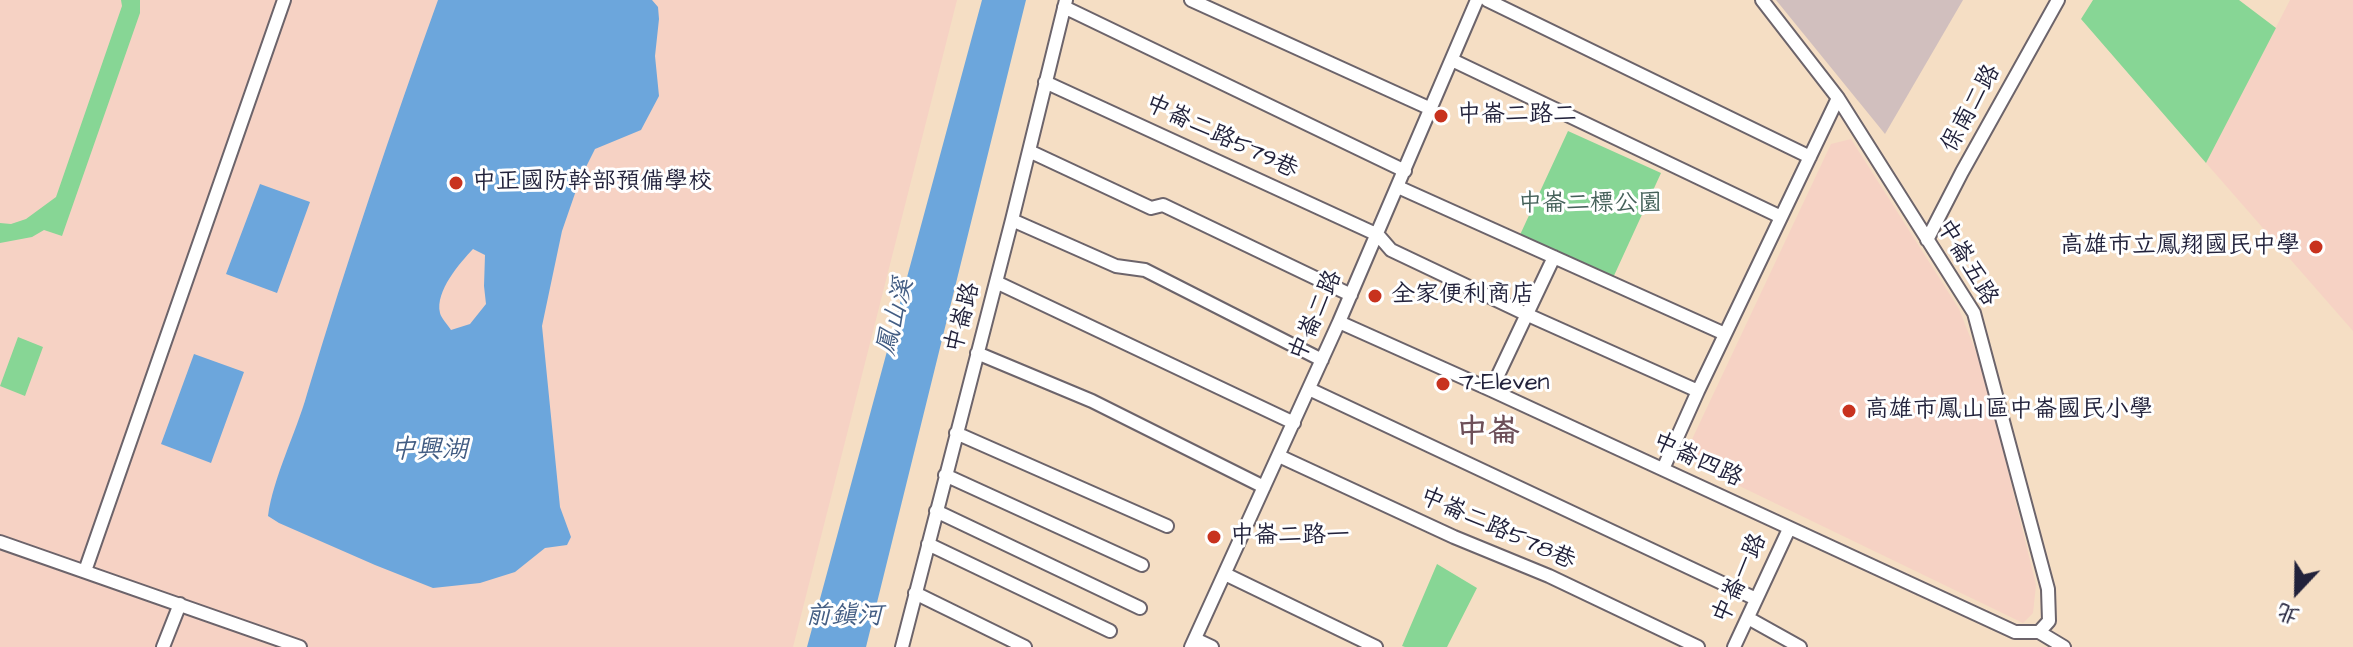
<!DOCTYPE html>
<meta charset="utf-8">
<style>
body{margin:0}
#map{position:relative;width:2353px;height:647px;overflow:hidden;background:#f5dec4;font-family:"Architects Daughter","LXGW WenKai TC",sans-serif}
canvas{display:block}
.north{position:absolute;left:2257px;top:551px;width:80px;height:80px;-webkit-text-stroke:6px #fff;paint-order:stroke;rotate:202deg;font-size:22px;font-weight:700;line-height:32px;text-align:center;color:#22223b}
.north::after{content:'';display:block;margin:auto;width:28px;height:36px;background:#22223b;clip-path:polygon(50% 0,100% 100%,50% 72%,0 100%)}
</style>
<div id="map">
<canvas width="2353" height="647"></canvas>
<div class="north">北</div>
</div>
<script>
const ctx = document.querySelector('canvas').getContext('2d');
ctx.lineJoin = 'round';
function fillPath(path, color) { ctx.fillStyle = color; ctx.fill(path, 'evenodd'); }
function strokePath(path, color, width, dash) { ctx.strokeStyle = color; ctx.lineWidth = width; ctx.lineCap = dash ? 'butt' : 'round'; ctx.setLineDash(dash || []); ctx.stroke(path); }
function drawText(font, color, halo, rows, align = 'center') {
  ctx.font = font + ' "Architects Daughter","LXGW WenKai TC",sans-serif'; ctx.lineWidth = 6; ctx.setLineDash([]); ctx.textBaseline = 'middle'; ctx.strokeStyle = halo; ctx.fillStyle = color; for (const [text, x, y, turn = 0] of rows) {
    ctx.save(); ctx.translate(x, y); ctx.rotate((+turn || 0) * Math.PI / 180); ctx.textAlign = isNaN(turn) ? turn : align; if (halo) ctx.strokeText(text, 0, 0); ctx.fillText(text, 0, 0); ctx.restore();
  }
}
fillPath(new Path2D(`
 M0,0h957l-164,647h-793z
 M2290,0h63v331l-147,-168z
 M1851,139l108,170 25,63 52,213 -3,28 -10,10 -327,-158 -9,-15 144,-306z`), '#f6d2c4');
fillPath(new Path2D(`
 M1776,0h187l-78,134z`), '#d1bfbe');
fillPath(new Path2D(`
 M121,0h19v13l-78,223 -18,-6 -12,7 -32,6v-20l11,1 15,-5 30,-22 66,-191z
 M2093,0h146l37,28 -70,135 -125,-144z
 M1568,131l93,42 -49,107 -93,-43z
 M18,337l25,10 -18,49 -25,-10z
 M1437,564l40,24 -30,59h-42l-3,-1z`), '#87d695');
fillPath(new Path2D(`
 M438,0h214l6,7 1,12 -4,37 4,40 -18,34 -46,19 -15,30 -18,52 -20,95 18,181 11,30 -4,8 -22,3 -30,24 -35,11 -47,5 -58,-23 -96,-42 -11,-7c5,-38 28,-83 39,-122 40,-133 84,-264 131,-394zM473,249l12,6 -1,31 2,18 -16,20 -19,6c-3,-5 -10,-12 -11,-17 -5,-22 20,-50 33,-64z
 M982,0h44l-160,647h-59z
 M260,184l50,18 -33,91 -51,-19z
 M194,354l50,18 -33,91 -50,-19z`), '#6ca6dc');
const minor = new Path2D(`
 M1191,0l240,109
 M1487,0l323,157
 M1762,0l76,98 136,215 74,276 1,32 -10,11
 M1064,7l341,164
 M1452,60l329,157
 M1045,82l333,153 13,15 137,65 170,76
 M1029,151l122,57 12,-3 188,90
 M1398,187l327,147
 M1012,220l104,46 29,4 177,90
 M1927,240l35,-68 96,-172
 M996,282l298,141
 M1339,322l152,68 524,242h24
 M977,353l115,48 172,86
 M1309,389l447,210
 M1491,390l63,-133
 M956,433l211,93
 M1279,456l175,81 95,39 149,71
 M1663,469l35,-78 140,-293
 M945,475l197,90
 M936,511l204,97
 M0,542l300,105
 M928,544l182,87
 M85,571l199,-571
 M1225,574l151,73
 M915,593l110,54
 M1748,618l52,29
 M2039,632l25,15
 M1195,639l17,8
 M163,647l17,-43
 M902,647l110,-427 54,-220
 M1191,647l148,-325 138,-322
 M1734,647l55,-118`);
strokePath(minor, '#6c646b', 16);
strokePath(minor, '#fff', 12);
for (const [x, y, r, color] of [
 [1441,116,8,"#c8321e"],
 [456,183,8,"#c8321e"],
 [2316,247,8,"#c8321e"],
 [1375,296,8,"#c8321e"],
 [1443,384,8,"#c8321e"],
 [1849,411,8,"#c8321e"],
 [1214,537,8,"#c8321e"]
]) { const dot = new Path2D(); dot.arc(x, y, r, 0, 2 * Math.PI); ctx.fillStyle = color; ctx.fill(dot); strokePath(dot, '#fff', 3); }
drawText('24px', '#22223b', '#fff', [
 ["保南二路",1972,109,-61],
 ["中崙二路579巷",1221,138,25],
 ["中崙五路",1966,263,59],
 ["中崙二路",1317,316,-66],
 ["中崙路",964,318,-75],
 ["中崙四路",1697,461,25],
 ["中崙二路578巷",1497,530,24],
 ["中崙一路",1741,579,-65]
]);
drawText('24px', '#22223b', '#fff', [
 ["中崙二路二",1457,116],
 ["中正國防幹部預備學校",472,183],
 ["高雄市立鳳翔國民中學",2300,247,"right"],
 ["全家便利商店",1391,296],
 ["7-Eleven",1459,384],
 ["高雄市鳳山區中崙國民小學",1865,411],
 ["中崙二路一",1230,537]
], 'left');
drawText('24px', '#45615a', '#fff', [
 ["中崙二標公園",1590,205]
]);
drawText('italic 26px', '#435d83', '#fff', [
 ["鳳山溪",897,317,-76],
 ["中興湖",429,452],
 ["前鎮河",844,618]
]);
drawText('bold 32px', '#6d4f58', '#fff', [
 ["中崙",1488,434]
]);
</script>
